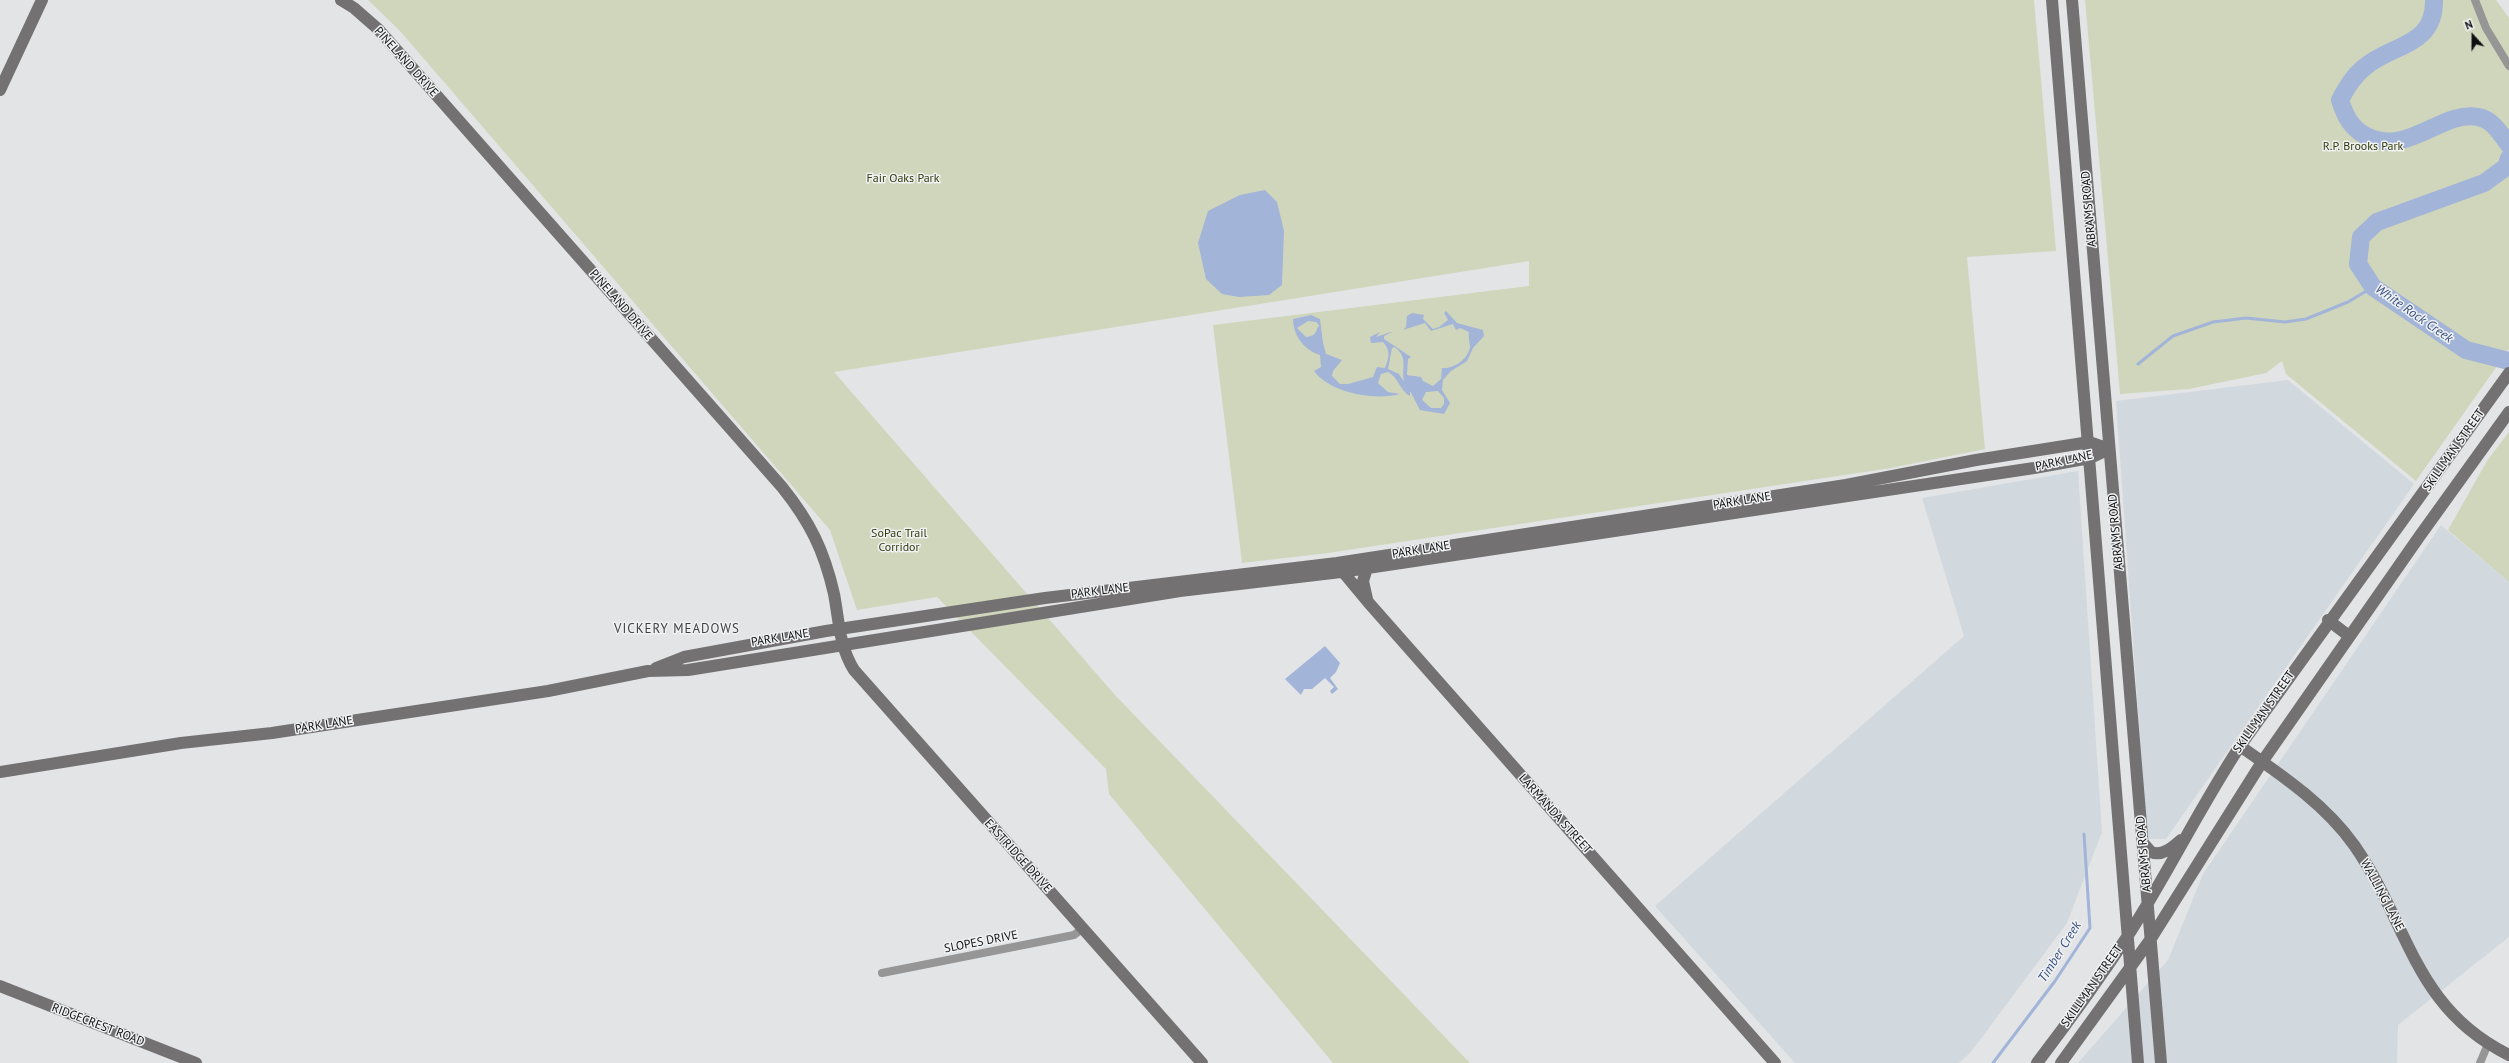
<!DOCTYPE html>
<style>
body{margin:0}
#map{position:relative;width:2509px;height:1063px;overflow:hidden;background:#e3e4e6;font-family:"PT Sans",sans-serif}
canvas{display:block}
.north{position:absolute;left:2453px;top:16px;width:40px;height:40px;-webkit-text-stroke:3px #f0f2f3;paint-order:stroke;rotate:339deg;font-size:11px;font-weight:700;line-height:16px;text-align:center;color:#0f0f10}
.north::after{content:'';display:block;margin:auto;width:14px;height:18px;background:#0f0f10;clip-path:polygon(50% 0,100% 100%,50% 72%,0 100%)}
</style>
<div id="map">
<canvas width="2509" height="1063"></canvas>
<div class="north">N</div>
</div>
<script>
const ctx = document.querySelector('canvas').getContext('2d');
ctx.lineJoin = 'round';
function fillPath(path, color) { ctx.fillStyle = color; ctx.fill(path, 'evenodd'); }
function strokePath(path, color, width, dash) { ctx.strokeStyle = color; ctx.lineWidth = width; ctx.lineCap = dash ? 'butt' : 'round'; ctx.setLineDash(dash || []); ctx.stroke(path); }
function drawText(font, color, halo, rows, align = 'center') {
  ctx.font = font + ' "PT Sans",sans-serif'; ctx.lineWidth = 3; ctx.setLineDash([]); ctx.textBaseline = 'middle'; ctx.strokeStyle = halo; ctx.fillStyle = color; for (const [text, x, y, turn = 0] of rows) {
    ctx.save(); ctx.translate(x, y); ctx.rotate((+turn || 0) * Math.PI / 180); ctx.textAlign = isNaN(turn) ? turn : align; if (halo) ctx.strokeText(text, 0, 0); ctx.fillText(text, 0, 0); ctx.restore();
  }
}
fillPath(new Path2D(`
 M2288,380l126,104 -248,355h-19l-31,-438z
 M2078,471l24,361 -35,91 -96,129 -12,11h-164l-140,-157 309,-270 -42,-138z
 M2441,525l68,57v355l-111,88 -1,38h-319l90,-103 35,-86z`), '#d1d9df');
fillPath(new Path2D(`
 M368,0h1666l22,251 -89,6 18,192 -94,19 -563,85 -86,10 -29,-238 316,-39v-25l-695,111 281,323 355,368h-137l-224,-269 -3,-25 -169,-172 -80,13 -27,-80 -430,-499z
 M2085,0h411l13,18v331l-93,132 -130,-107 -4,-13 -16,12 -77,16 -69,5z
 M2509,432v150l-61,-52 39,-69z`), '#d0d6bc');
fillPath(new Path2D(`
 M1265,190l12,12 7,29 -2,54 -13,10 -30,2 -17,-3 -16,-15 -8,-36 10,-32 32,-16z
 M1446,311l11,12 26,7 1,6 -11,12 -6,13 -16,10 -8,9 -1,10 8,13 -6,11 -24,-4 -10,-19v5c-10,-5 -11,-18 -22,-24l-7,2 -3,9 10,9 12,2c-25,7 -70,-1 -86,-23l7,-4 -1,-12c-16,-5 -27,-20 -27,-36l18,-4 9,4 3,24 3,11 16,6 -9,11 -1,5 8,8h8l25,-7 4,-10 8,1c4,-11 6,-17 -2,-26l-12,1 -1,-6 10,-5 -4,5 15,-5h1l-8,4v3l27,18 -3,2 -1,16 14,2 2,4 10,5 8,-7 1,-11c11,1 26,-8 28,-21 0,-4 -2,-10 -1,-15l-9,-4 -4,2 -3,-6 -22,7 -6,-8 -22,7 3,-3 1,-11 5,-3 12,2 -1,4 10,10 6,-2 9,-7 -4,-7zM1308,321l8,1 3,3c-4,8 -3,11 -13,12l-9,-9zM1394,347c15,9 7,22 10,35l-5,-8 -11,-5 4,-21zM1438,391l6,7v6l-3,4h-10l-9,-8 4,-8z
 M1325,646l15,17 -4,9 -6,6 8,11 -6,5 -2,-3 4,-4 -9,-9 -13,11h-8l-3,6 -16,-16z`), '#a2b4d8');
strokePath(new Path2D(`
 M2138,364l35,-28 40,-14 33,-4 39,4 21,-3 42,-17 25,-15
 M1993,1063l62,-82 35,-53 -6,-94`), '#a2b4d8', 3);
strokePath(new Path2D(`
 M2434,0c1,46 -41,44 -68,66 -12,9 -19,21 -26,34 5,16 11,28 26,36 43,21 75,-26 112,-19 14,2 23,17 31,28
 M2509,158l-3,9 -22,16 -107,39 -16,15 -3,27 15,23 93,63 43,11`), '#a2b4d8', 18);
strokePath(new Path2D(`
 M2475,0l11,28 23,38
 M882,973l192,-38 8,-6
 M2480,1063l8,-19`), '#979697', 8);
strokePath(new Path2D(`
 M341,0l13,8 24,21 404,458c28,35 42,63 52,107 5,26 5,52 20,76l348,393
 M2052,0l86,1063
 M2072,0l89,1063
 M0,90l42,-90
 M1338,566l30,36 407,461
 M1367,599l-4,-18 4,-13
 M2328,620l21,16
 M656,668l28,-11 142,-26 219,-33 292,-35 509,-78 130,-25 101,-16 12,-2 20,7
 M2240,746c40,28 85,58 114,99 55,78 59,163 155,210
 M0,772l181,-29 91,-10 276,-42 100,-20 40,-1 492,-79 161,-19 693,-104 56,-10 19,-9
 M2143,843l8,9c11,5 22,-5 30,-12
 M0,986l196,77
 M2037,1063c32,-42 63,-85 92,-129 39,-61 71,-127 111,-188l269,-373
 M2061,1063l89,-123 112,-178 157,-225 90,-125`), '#737171', 12);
drawText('12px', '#0f0f10', '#f0f2f3', [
 ["PINELAND DRIVE",406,62,48],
 ["ABRAMS ROAD",2089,209,-95],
 ["PINELAND DRIVE",621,305,49],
 ["SKILLMAN STREET",2454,450,-55],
 ["PARK LANE",2064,461,-12],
 ["PARK LANE",1742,501,-9],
 ["ABRAMS ROAD",2116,532,-95],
 ["PARK LANE",1421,550,-9],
 ["PARK LANE",1100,591,-7],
 ["PARK LANE",780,638,-9],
 ["SKILLMAN STREET",2264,712,-55],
 ["PARK LANE",324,725,-9],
 ["LARMANDA STREET",1555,814,48],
 ["ABRAMS ROAD",2144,854,-95],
 ["EASTRIDGE DRIVE",1018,856,48],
 ["WALLING LANE",2382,895,62],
 ["SLOPES DRIVE",981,942,-11],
 ["SKILLMAN STREET",2092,986,-55],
 ["RIDGECREST ROAD",98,1025,21]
]);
drawText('12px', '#323b0c', '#f0f2f3', [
 ["R.P. Brooks Park",2363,147],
 ["Fair Oaks Park",903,179],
 ["SoPac Trail",899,534],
 ["Corridor",899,548]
]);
drawText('italic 13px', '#374f7f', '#f0f2f3', [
 ["White Rock Creek",2414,314,35],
 ["Timber Creek",2060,952,-58]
]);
ctx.letterSpacing = '1px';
drawText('13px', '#404142', '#f0f2f3', [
 ["VICKERY MEADOWS",677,629]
]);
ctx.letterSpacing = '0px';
</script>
